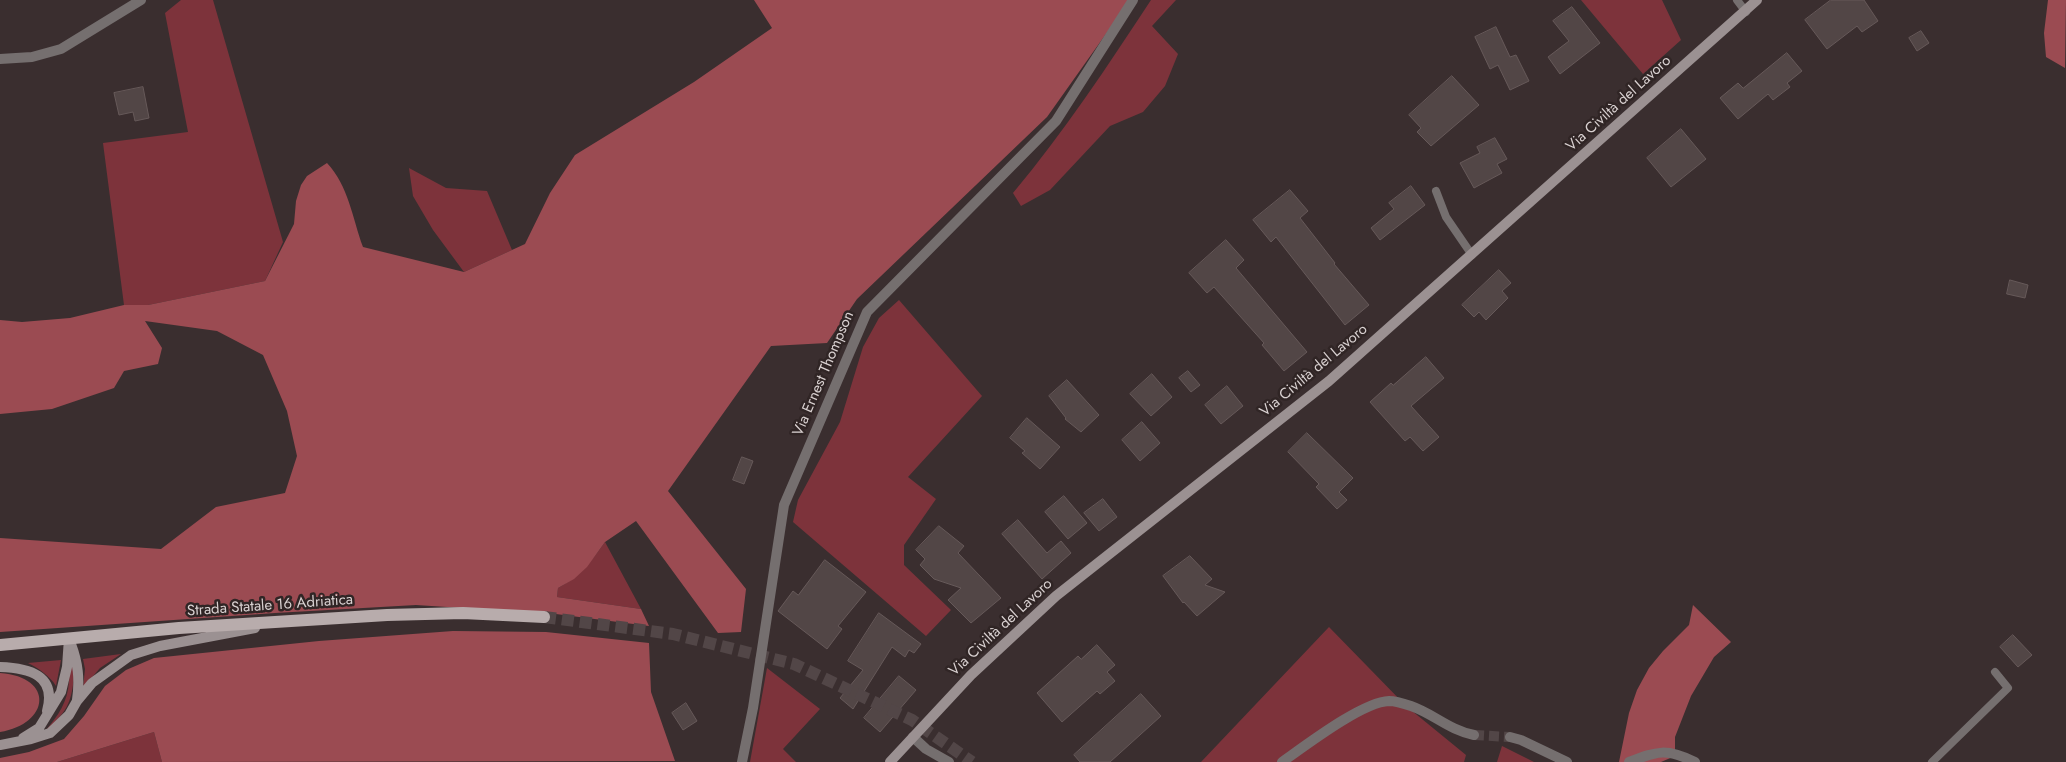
<!DOCTYPE html>
<meta charset="utf-8">
<style>
body{margin:0}
canvas{display:block;background:#3a2e2f}
</style>
<canvas width="2066" height="762"></canvas>
<script>
const ctx = document.querySelector('canvas').getContext('2d');
ctx.lineJoin = 'round';
function fillPath(path, color) { ctx.fillStyle = color; ctx.fill(path, 'evenodd'); }
function strokePath(path, color, width, dash) { ctx.strokeStyle = color; ctx.lineWidth = width; ctx.lineCap = dash ? 'butt' : 'round'; ctx.setLineDash(dash || []); ctx.stroke(path); }
function drawText(font, color, halo, rows, align = 'center') {
  ctx.font = font + ' Jost,sans-serif'; ctx.lineWidth = 5; ctx.setLineDash([]); ctx.textBaseline = 'middle'; ctx.strokeStyle = halo; ctx.fillStyle = color; for (const [text, x, y, turn = 0] of rows) {
    ctx.save(); ctx.translate(x, y); ctx.rotate((+turn || 0) * Math.PI / 180); ctx.textAlign = isNaN(turn) ? turn : align; if (halo) ctx.strokeText(text, 0, 0); ctx.fillText(text, 0, 0); ctx.restore();
  }
}
fillPath(new Path2D(`
 M181,0h32l70,242 -18,39 -117,24h-24l-21,-162 85,-11 -23,-119z
 M1151,0h25l-24,26 26,28 -13,32 -22,26 -33,14 -60,64 -29,16 -8,-13c51,-61 94,-126 138,-193z
 M1581,0h81l19,40 -38,34z
 M409,168l37,20 41,3 25,59 -48,22 -31,-42 -20,-34z
 M899,300l83,96 -74,81 28,22 -32,46v20l47,45 -25,26 -133,-114 5,-22 42,-78 23,-75 16,-29z
 M605,542l36,67 -84,-12 1,-9c22,-12 32,-25 47,-46z
 M1329,627l77,79 60,49 -2,7h-263z
 M121,654l-21,14 -17,20 2,-19 -2,-10z
 M61,660l-5,26c-6,-10 -18,-18 -28,-23z
 M70,666l5,1c-3,33 -5,43 -30,64 13,-15 23,-29 24,-50 1,-5 -1,-10 1,-15z
 M767,668l53,41 -37,40 13,13h-46z
 M154,732l8,30h-105z
 M1502,746l32,16h-37z`), '#7d333b');
fillPath(new Path2D(`
 M754,0h376l-83,117 -190,182 -30,44 -56,3 -103,145 78,98 -5,43 -23,1 -82,-112 -31,21 -18,25 -13,12 -16,9 -1,9 84,12 8,17 -93,-12 -140,-9 -141,8 -275,19v-94l161,11 55,-42 69,-14 12,-37 -10,-45 -24,-56 -46,-24 -72,-10 17,27 -4,16 -34,7 -10,17 -62,21 -52,5v-94l22,2 48,-4 54,-13h24l117,-24 29,-57 2,-23 5,-16 6,-9 20,-13c22,24 25,54 36,84l101,25 61,-28 25,-51 25,-38 119,-73 78,-54z
 M2048,0h18l-1,68 -19,-11 -2,-24z
 M1693,605l38,37 -17,15 -23,39 -16,41v19l-14,6h-42l10,-49 8,-23 12,-22 14,-17 26,-26z
 M453,631l93,1 103,11 2,49 24,69 -513,1 -8,-30 -97,30h-57v-4l29,-6 35,-13 20,-23 21,-30 21,-16 28,-12 165,-17z
 M0,673c55,4 50,51 0,59z`), '#9b4b52');
const building = new Path2D(`
 M1831,0h33l14,21 -16,11 -5,-6 -30,23 -22,-29z
 M1572,7l28,36 -40,31 -12,-17 21,-16 -16,-20z
 M1496,27l14,30 6,-2 13,26 -19,9 -12,-25 -8,4 -15,-32z
 M1921,31l8,12 -12,8 -8,-13z
 M1787,53l15,18 -15,12 3,4 -17,13 -5,-6 -30,25 -18,-21 18,-15 5,5z
 M1452,76l27,29 -48,41 -14,-14 4,-4 -12,-13z
 M143,87l6,31 -14,3 -2,-9 -14,3 -5,-22z
 M1681,129l25,30 -35,28 -24,-29z
 M1495,138l12,21 -10,5 5,9 -28,15 -14,-25 20,-10 -3,-6z
 M1411,186l14,19 -45,35 -9,-12 23,-19 -5,-6z
 M1290,190l18,21 -8,7 35,45 -1,1 35,41 -24,20 -69,-88 -5,5 -18,-22z
 M1226,240l18,20 -8,8 71,84 -23,19 -22,-26 2,-2 -50,-56 -7,6 -18,-20z
 M1499,270l12,13 -9,8 6,7 -22,22 -7,-8 -5,5 -12,-12z
 M2010,280l18,5 -3,13 -18,-4z
 M1426,357l18,21 -33,28 28,31 -16,14 -13,-14 -5,4 -35,-39 21,-19 2,2z
 M1188,371l12,14 -9,7 -12,-14z
 M1152,374l20,23 -21,19 -21,-22z
 M1067,380l32,35 -18,17 -16,-13 1,-1 -17,-22z
 M1227,386l16,20 -22,18 -16,-19z
 M1027,418l33,29 -20,22 -18,-16 3,-2 -15,-13z
 M1142,422l18,21 -20,18 -18,-21z
 M1307,433l46,45 -14,14 8,8 -10,9 -21,-22 3,-3 -31,-32z
 M742,457l11,4 -9,23 -11,-4z
 M1064,496l23,27 -19,16 -23,-27z
 M1103,499l14,18 -18,14 -15,-18z
 M1018,520l29,33 14,-12 10,12 -29,26 -40,-45z
 M939,526l25,20 -6,7 43,45 -30,25 -23,-23 13,-12 -27,-9 -14,-14 5,-6 -9,-9z
 M1190,556l22,23 -7,6 20,7 -28,24 -13,-14 -1,1 -20,-27z
 M825,560l41,32 -28,34 4,3 -15,20 -49,-38 15,-20 5,4z
 M879,613l42,31 -7,9 -5,-3 -4,7 -13,-10 -39,62 -13,-11 23,-28 -15,-9z
 M2013,635l19,20 -14,12 -18,-20z
 M1097,645l18,20 -8,7 8,9 -15,13 -3,-3 -35,31 -25,-29 41,-37 3,3z
 M899,676l17,14 -36,42 -16,-14z
 M1141,694l20,22 -51,46h-30l-6,-7z
 M686,703l11,18 -14,9 -11,-17z`);
fillPath(building, '#524646');
strokePath(building, '#665959', 1);
strokePath(new Path2D(`
 M1474,735l36,2`), '#524647', 10, [10, 5]);
strokePath(new Path2D(`
 M544,617l129,17 121,30 118,56 60,42`), '#524647', 12, [12, 6]);
strokePath(new Path2D(`
 M1737,0l9,12
 M1436,191l10,26 26,38
 M1932,762l76,-74 -13,-16`), '#756f6f', 8);
strokePath(new Path2D(`
 M0,59l32,-2 29,-8 80,-49
 M913,737l13,12 23,13
 M1510,737l11,3 46,22
 M1282,762c23,-16 80,-60 107,-61 6,0 16,3 22,5 23,8 38,24 63,29
 M1629,762c29,-11 37,-14 66,0`), '#756f6f', 10);
strokePath(new Path2D(`
 M742,762l11,-54 31,-203 83,-193 189,-191 77,-121`), '#756f6f', 10);
strokePath(new Path2D(`
 M71,644c7,19 9,35 6,56
 M0,667c29,1 57,8 47,44
 M23,738l16,-10 22,-36 6,-25 2,-29
 M0,745l31,-6 19,-6 19,-18 8,-14 15,-18 39,-28 29,-9 95,-18
 M890,762l81,-87 85,-79 273,-215 428,-381`), '#9b9192', 10);
strokePath(new Path2D(`
 M0,645l179,-17 208,-13 76,-2 81,4`), '#b8acac', 12);
drawText('15px', '#d9d1d1', '#302525', [
 ["Via Civiltà del Lavoro",1619,104,-42],
 ["Via Civiltà del Lavoro",1314,371,-40],
 ["Via Ernest Thompson",824,374,-67],
 ["Strada Statale 16 Adriatica",270,606,-4],
 ["Via Civiltà del Lavoro",1001,628,-43]
]);
</script>
